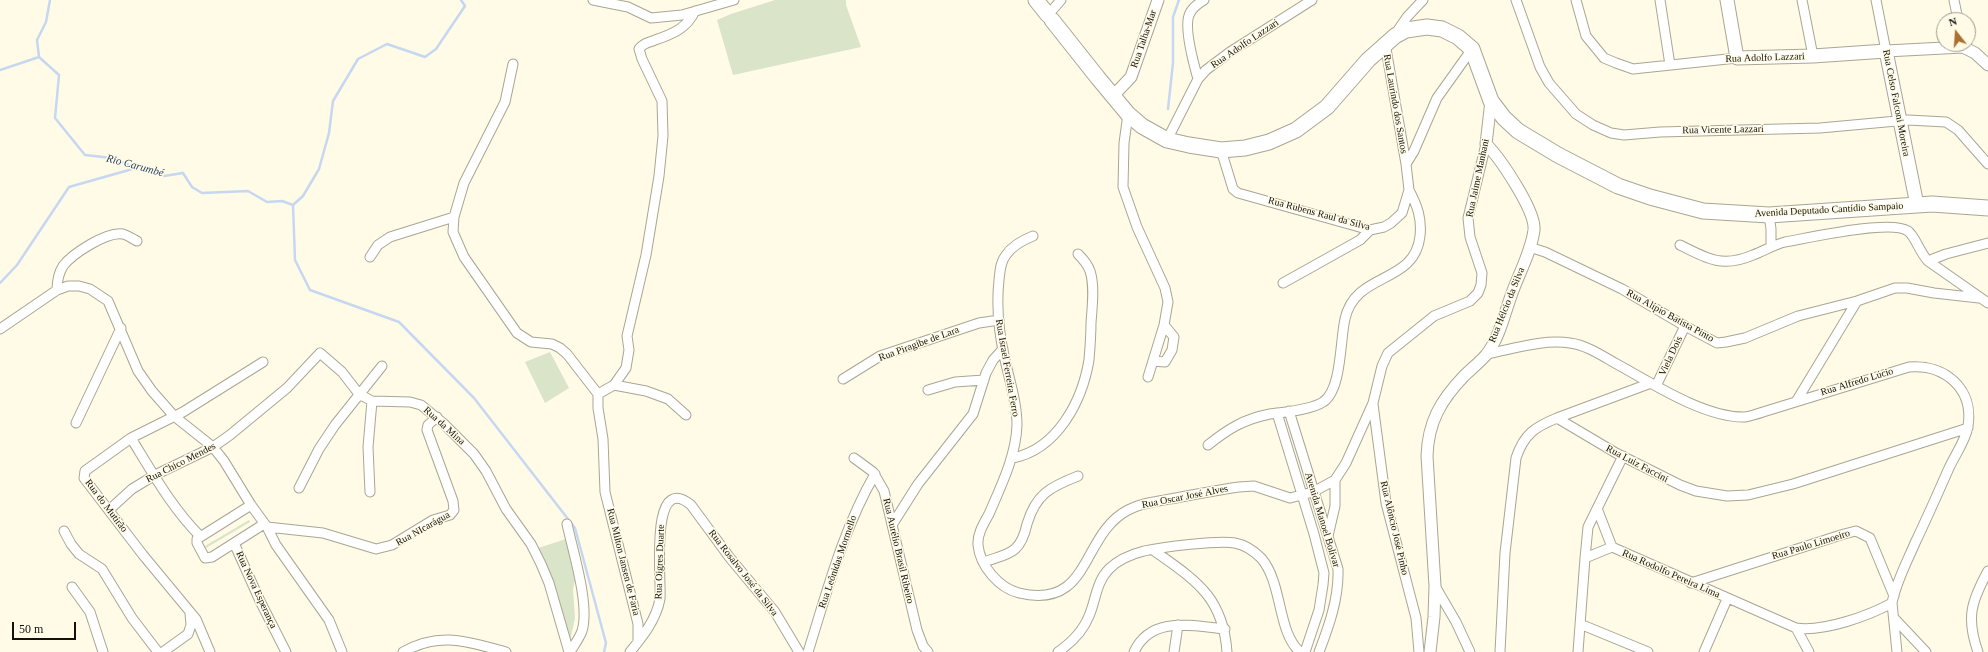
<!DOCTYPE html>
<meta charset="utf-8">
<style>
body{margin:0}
#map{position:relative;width:1988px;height:652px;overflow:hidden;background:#fffbe7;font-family:Georgia,serif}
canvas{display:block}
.north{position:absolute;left:1936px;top:12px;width:40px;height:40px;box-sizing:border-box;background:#fffbe7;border:1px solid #a09d8f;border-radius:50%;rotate:343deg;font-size:11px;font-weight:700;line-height:16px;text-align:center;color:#12110b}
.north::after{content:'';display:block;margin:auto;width:14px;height:18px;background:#aa702f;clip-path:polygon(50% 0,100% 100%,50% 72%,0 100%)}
.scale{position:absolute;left:12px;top:622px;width:64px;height:18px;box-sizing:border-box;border:2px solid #12110b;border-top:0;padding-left:5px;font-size:12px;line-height:14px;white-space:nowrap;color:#12110b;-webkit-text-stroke:3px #fffbe7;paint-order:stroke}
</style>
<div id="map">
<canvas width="1988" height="652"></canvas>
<div class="north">N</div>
<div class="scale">50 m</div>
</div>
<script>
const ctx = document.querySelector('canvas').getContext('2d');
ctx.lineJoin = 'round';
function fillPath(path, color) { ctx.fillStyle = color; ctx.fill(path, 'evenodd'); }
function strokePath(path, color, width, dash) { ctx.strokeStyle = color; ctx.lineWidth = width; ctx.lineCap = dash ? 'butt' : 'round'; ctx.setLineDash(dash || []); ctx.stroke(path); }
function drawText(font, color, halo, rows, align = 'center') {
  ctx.font = font + ' Georgia,serif'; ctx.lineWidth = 3; ctx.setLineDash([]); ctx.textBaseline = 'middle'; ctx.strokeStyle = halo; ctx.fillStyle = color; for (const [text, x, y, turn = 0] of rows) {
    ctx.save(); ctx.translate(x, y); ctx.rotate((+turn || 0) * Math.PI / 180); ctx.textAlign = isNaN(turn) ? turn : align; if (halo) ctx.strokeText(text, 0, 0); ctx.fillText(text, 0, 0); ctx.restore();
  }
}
fillPath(new Path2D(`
 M775,0h71v5l15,42 -128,28 -16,-55 14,-6z
 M550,352l19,36 -24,15 -20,-41z
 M249,520l1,2 -44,26 -1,-2z
 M566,539l10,37 -3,13 2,29 -5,23 -35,-92z`), '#dae4c8');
strokePath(new Path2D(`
 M39,57l20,18 -4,43 30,37 27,3 24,10h15l13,8 19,-3 9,14 10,6 46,-2 19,11 15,-1 11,4 10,-9 16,-27 10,-36 4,-32 25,-42 29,-15 38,13 11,-8 29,-43 -4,-6
 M39,57l-2,-17 9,-18 4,-22
 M0,70l39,-13
 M1168,109l5,-46v-46l6,-17
 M293,205l2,55 15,30 89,32 75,76 101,130 31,115 -2,9
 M0,283l17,-18 52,-78 67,-19`), '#c5d7f1', 2.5);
const minor = new Path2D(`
 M593,0l35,7 23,11 31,-3 52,-15
 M1516,0l24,67 9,16 27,31 17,11 18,8 13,2 36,-3 160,-4 88,-8 38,2 12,8 30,34
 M1576,0l10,36 18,22 12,5 17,6 104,-11
 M1660,0l10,65
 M1802,0l11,56
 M1876,0l10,51
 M1954,0l4,20
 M1048,15l13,-15
 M1396,33l11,-16 16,-17
 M1385,43l21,121
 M513,64l-8,38 -41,81 -10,34 -1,15 11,25 53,76 14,9 21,2 8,4 7,6 31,40
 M1198,79c-4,-14 -15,-54 -8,-66 3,-6 9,-10 14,-13
 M1128,114l-4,29 -1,44 14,40 28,61 3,14 -4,23 -16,52
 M1167,140l31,-61 8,-9 24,-18 82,-52
 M1221,150l12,39 5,4 132,37 14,-3 7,-4 11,-10 7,-23 -3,-26 8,-13 23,-53 35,-49
 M1769,215l2,14v16
 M1033,236c-10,4 -21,10 -27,19 -6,7 -6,17 -7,25 -3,27 0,54 6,80 5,22 12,43 12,65 -1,31 -16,61 -28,89 -5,9 -12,20 -11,31 2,21 21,43 41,48 73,17 61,-58 109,-83 15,-8 32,-9 48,-12 21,-4 42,-8 63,-11l15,-1 36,12 23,-6 22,-12
 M1680,245c27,14 43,23 73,10 11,-4 20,-10 32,-13 23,-4 106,-23 123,-11 7,5 12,22 20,30l60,42
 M1529,247l16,5 77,37 63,37 32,17 9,-1 19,-4 53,-22 59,-15 38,-13h12l27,5 45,5
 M370,257l8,-12 12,-8 64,-20
 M1928,261l18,-7 42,-11
 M1283,283l77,-43 10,-10
 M57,290c0,-9 1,-16 6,-24 9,-12 44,-35 60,-32 4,1 10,5 14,7
 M0,329l57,-39 11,-4h11l11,3 18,12 30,70 14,20 22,25 39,31 11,14 27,44 16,22 9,18 53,75 13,32
 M1487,354c26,-5 56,-15 83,-11 16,2 31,12 45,20 35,19 89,55 130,54 6,-1 12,-3 18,-5l146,-45c36,-3 65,22 59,59 -2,14 -13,29 -19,42 -11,25 -22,50 -34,75 -8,19 -19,39 -23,60l5,49
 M1153,361l12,1 7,-12 2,-13 -10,-12
 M843,379l37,-23 99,-33 20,-3
 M614,385l32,6 22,8 18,16
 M1656,386l29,-60
 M928,390l27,-8 29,-2
 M1797,400l60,-99
 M1373,404l13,99 30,115 3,34
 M1289,411l49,158c1,29 -9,57 -19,83
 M1277,413l37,121 10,39 -1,12 -4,25 -14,42
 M1557,418l94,-35
 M76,423l45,-95
 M131,438c21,34 41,70 69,98
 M1208,445c20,-16 36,-26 62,-31 14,-2 41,-4 53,-12 19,-12 17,-63 22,-83 10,-48 70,-34 75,-83 2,-18 -3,-31 -11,-46
 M854,458l19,14 11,19 33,139 6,16 5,6
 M1013,458c44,-9 69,-56 76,-98 1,-12 2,-24 2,-37 1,-15 4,-37 -1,-52 -2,-6 -7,-12 -12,-17
 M299,488l20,-39 16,-24 47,-59
 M370,492l-2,-45 4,-46
 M251,505l-54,34v4l8,15 7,-1 52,-33
 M109,510l23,-21 23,-14 58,-28 17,-12 57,-47 33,-35 22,19 17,22 13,7 38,1 11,3 22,18 31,31 12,17 20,38 25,35 10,20 8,19 20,69
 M1598,511l14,36
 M567,524c6,28 23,81 15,107 -3,8 -8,14 -12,21
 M892,525l26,-41 55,-70 13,-41 7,-13 10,-11
 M267,527l56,6 53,16 16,-4 41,-25 17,-5 4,-5 -1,-9 -26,-71 1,-5 9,-8
 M64,531l7,13 8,10 23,15 30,49 26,34
 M1328,536l7,-30v-26l11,-17 27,-60 9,-37 6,-13 46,-37 36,-15 8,-8 3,-8 1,-12 -12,-36 -2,-19 18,-74
 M234,543l26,58 26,51
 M1153,550c42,30 70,46 74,102
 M1585,558l3,-31 35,-71
 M984,562c10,-4 23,-6 31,-13 7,-6 10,-16 12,-25 9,-30 23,-37 51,-48
 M1691,583l153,-49 12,-3 14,7 24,58
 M1435,586l21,36 14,30
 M72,587l18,25 13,40
 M1894,618l32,34
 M1580,624l68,28
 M1796,628c28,4 72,-12 96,-25
 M638,642v-18l-33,-132 -2,-53 -5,-31v-14l16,-9 12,-17 3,-18 -2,-14 19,-81 13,-79 4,-40 -1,-35 -20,-42 -3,-10c5,-7 10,-6 16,-9 18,-6 32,-12 40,-29
 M163,652l25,-18 3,-9 -1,-12
 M210,652l-14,-33 -53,-64 -59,-77 1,-7 46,-33 52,-26 80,-50
 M403,652c38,-21 65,-10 103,0
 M630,652c13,-16 26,-32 30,-53 2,-15 -12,-129 31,-94l39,53 45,54 24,40
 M808,652c19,-60 35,-123 67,-178
 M1058,652c13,-9 25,-21 31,-36 7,-16 7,-34 20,-47 9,-9 23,-15 35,-18 18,-4 74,-11 91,-8 10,2 19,8 26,15 22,25 16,74 39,94
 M1134,652c17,-37 59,-26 91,-23
 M1174,652l4,-27
 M1500,652l5,-99 11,-95c8,-24 19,-31 41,-40l59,35 64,32 16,6 31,5 21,-1 45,-11 175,-56
 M1578,652l7,-94 27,-11 184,81 13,24
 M1704,652l23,-53
 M1978,652c-12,-34 -7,-50 10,-81`);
const tertiary = new Path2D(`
 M1886,51l77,-4 12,6 13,12
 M1113,96l18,-19 27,-77
 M1430,652l4,-35 1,-31 -8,-130c1,-34 14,-56 37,-80 7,-7 16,-14 22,-21 13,-16 18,-40 25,-59 7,-21 20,-43 23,-66 2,-19 -34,-72 -48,-86l5,-43`);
const secondary = new Path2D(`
 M1727,0l10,58 76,-2 73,-5 31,154`);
const primary = new Path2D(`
 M1036,0l12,15
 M1052,20l46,58 30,36 14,12 25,14 22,5 32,5 24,-2 24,-6 27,-12 31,-23 41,-47 27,-24 11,-6 21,-3 15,2 16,8 14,12 19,52 13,17 14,13 40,24 60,31 32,11 53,14 66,4 163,-11 56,4`);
strokePath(minor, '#a9a694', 11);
strokePath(tertiary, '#a9a694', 13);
strokePath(secondary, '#a9a694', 15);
strokePath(primary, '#a9a694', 17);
strokePath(minor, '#fff', 9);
strokePath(tertiary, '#fff', 11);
strokePath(secondary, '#fff', 13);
strokePath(primary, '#fff', 15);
drawText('10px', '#12110b', '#fffbe7', [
 ["Rua Talha-Mar",1144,39,-71],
 ["Rua Adolfo Lazzari",1245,44,-34],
 ["Rua Adolfo Lazzari",1765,58,-2],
 ["Rua Celso Falconi Moreira",1896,103,79],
 ["Rua Laurindo dos Santos",1395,104,80],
 ["Rua Vicente Lazzari",1723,130,-1],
 ["Rua Jaime Manhani",1478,178,-78],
 ["Avenida Deputado Cantídio Sampaio",1829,210,-3],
 ["Rua Rubens Raul da Silva",1319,214,15],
 ["Rua Hélcio da Silva",1507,305,-68],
 ["Rua Alípio Batista Pinto",1670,316,29],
 ["Rua Piragibe de Lara",919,344,-20],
 ["Viela Dois",1671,356,-65],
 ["Rua Israel Ferreira Ferro",1007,368,80],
 ["Rua Alfredo Lúcio",1857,382,-17],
 ["Rua da Mina",444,426,42],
 ["Rua Chico Mendes",181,463,-27],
 ["Rua Luiz Faccini",1637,464,28],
 ["Rua Oscar José Alves",1185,497,-11],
 ["Rua do Mutirão",106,506,53],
 ["Avenida Manoel Bolívar",1322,520,73],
 ["Rua Alôncio José Pinho",1394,528,77],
 ["Rua NIcarágua",423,529,-29],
 ["Rua Paulo Limoeiro",1811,545,-17],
 ["Rua Aurélio Brasil Ribeiro",898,551,77],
 ["Rua Milton Jansen de Faria",623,562,76],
 ["Rua Oigres Duarte",660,562,-88],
 ["Rua Leônidas Mormello",838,562,-71],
 ["Rua Rosalvo José da Silva",743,573,52],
 ["Rua Rodolfo Pereira Lima",1671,574,24],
 ["Rua Nova Esperança",256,590,65]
]);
drawText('italic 11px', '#263f64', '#fffbe7', [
 ["Rio Carumbé",135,166,15]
]);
</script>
